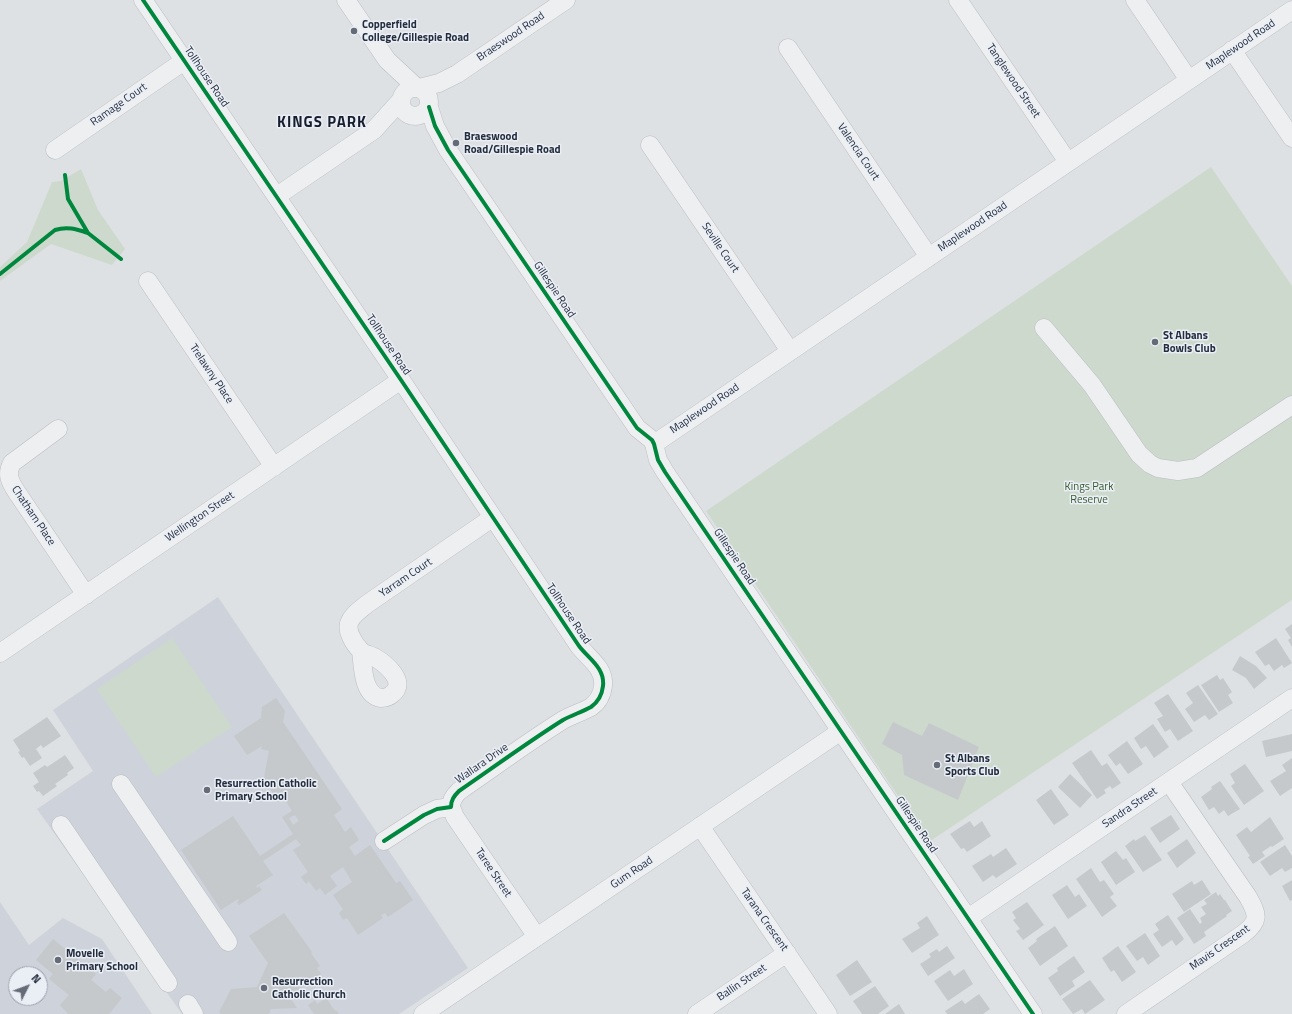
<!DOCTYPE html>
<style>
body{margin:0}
#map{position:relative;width:1292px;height:1014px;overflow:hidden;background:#dee1e4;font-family:"Titillium Web",sans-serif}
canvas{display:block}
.north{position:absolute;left:8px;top:966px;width:40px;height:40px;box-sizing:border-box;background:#eaeef5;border:1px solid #9ba1ac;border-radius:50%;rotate:48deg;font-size:11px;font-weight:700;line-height:16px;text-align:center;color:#242d3e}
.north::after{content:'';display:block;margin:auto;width:14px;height:18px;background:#656c78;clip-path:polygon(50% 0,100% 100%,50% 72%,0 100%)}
</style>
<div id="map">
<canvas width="1292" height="1014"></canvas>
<div class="north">N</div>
</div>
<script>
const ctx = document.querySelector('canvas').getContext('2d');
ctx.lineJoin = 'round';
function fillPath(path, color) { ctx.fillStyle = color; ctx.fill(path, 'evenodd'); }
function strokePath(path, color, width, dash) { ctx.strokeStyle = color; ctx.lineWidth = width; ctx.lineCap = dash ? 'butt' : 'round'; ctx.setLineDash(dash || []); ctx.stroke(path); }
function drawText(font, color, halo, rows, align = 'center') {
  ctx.font = font + ' "Titillium Web",sans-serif'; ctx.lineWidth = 3; ctx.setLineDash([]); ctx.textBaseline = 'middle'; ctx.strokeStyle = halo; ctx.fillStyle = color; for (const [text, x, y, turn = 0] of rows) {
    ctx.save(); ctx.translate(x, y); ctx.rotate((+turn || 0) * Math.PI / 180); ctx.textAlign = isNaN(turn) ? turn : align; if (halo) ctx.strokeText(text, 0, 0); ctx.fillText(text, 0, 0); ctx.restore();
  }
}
fillPath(new Path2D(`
 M218,597l250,371 -69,46h-217l-145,-205 56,-38 -40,-61z
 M0,902l29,43 34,-27 39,21 50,75h-152zM16,974h24v24h-24z`), '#ced2da');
fillPath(new Path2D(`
 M1211,167l81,119v314l-363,242 -223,-331z
 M81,169l17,41 27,39 -13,16 -61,-21 -51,37v-14l27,-25 25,-60 9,-1z
 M172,638l60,89 -76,50 -59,-88z`), '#ced9cd');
fillPath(new Path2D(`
 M1292,624v23l-4,-7 3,-2 -6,-9z
 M1276,638l16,25 -8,5 -2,-3 -8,6 -5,-7 -4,2 -10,-14z
 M1240,656l16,10 11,12 -13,11 -8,-11 -14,-8z
 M1217,675l3,5 3,-2 9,14 -4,3 5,8 -14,9 -18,-27z
 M1198,685l20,29 -9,6 -4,-5 -11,7 -9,-13 8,-6 -7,-10z
 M1168,694l25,37 -15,10 -8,-12 -5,3 -8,-13 6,-3 -9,-13z
 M276,698l9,13 -2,11 59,87 -8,6 11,17 6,-5 8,13 -10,7 6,9 15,-11 26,38 4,-2 13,19 -25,17 -3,-4 -4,2 2,3 -25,17 -11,-17 -4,2 -4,-7 4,-4 -10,-14 19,-13 -9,-15 -13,9 7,10 -12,9 -5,-7 -4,3 -7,-10 -3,3 -5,-7 7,-5 -15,-22 8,-5 -5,-6 -33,22 10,14 -17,11 1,2 2,-2 3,4 -23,15 -2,-3 2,-2 -1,-1 -17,11 -40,-60 52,-34 27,40 33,-22 -11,-17 10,-6 -8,-13 -6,4 -14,-24 5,-27 -8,-2 1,-3 -15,9 -13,-19 27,-18 1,-11zM295,815l4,6 -6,4 -4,-7z
 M47,717l14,19 -18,12 -2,-3 -5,4 6,9 -12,8 -6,-9 -2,1 -4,-6 2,-1 -7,-11z
 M893,722l29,14 7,-13 50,24 -21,53 -54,-25 -2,-20 -20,-11z
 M1153,724l16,23 -15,11 -8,-12 -5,3 -7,-11z
 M1292,734v17l-26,6 -4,-16z
 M1127,741l16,23 -15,10 -8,-11 -4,3 -8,-11z
 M1091,750l11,16 5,-3 14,20 -9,6 -2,-3 -6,4 2,3 -9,6 -25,-36z
 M65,755l9,13 -7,5 1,2 -13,9 2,2 -14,10 -4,-5 -2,1 -4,-6 6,-4 -6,-9 12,-8 2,2z
 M1292,758v30l-12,8 -10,-15 16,-10 -4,-6z
 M1245,764l19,27 -20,14 -13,-19 4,-3 -5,-9z
 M1070,774l22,21 -12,13 -22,-21z
 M1220,781l20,28 -12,7 -4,-6 -5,4 -5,-7 -5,3 -8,-13 11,-8 -1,-2z
 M1051,789l18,26 -15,10 -18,-25z
 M1171,815l9,14 -20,14 -10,-15z
 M1270,817l14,22 -12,8 -1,-1 -9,6 3,4 -12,8 -5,-7 2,-1 -14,-21 11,-8 4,5z
 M970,821l4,6 8,-6 9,15 -24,16 -3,-4 -3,1 -11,-15z
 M1145,835l17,25 -19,12 -18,-26 9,-7 1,2z
 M1187,839l9,14 -19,15 -10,-15z
 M1285,845l7,11v12l-7,4 -3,-4 -12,8 -10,-14z
 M1006,848l11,16 -21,14 -3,-3 -10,7 -11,-16 19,-12 2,3z
 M1116,851l7,9 3,-2 9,14 -19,13 -15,-23z
 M1091,868l9,14 4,-2 10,14 -4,3 7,9 -15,11 -26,-38z
 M1202,880l9,14 -27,18 -12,-18 20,-13 2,4z
 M1292,880v20l-2,1 -8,-15z
 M1067,885l8,12 4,-3 8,12 -19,13 -16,-24z
 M1216,892l2,4 2,-2 4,6h1l7,11 -6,4 1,1 -23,16 2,4 -12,8 -17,-26 13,-9 10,15 2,-2 -2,-4 6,-4 -5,-7 6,-3 -3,-4z
 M1027,902l17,23 -21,15 -7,-9 4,-2 -7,-9 3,-2 -4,-6z
 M284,913l28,39 -1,1 9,13 -3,2 4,6 -32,22 8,12 -26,1 -2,5h-48l-2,-2 12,-23 26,-2 11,-24 -19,-27z
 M1168,915l16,24 -8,7 -4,-6 -10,7 -9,-13 6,-4 -4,-6z
 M927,916l12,19 -27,18 -10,-14 18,-11 -3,-5z
 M1055,926l13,20 -28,20 -12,-18 9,-7 -1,-2z
 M1145,933l15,23 -12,9 -5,-8 -6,4 -11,-15z
 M53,939l43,35 -5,6 15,12 4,-4 12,10 -13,16h-41l-8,-9 9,-10 -20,-16 4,-5 -17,-14z
 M947,946l8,12 -27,18 -8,-12 11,-7 -2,-3 8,-5 2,3z
 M1118,946l18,26 -14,10 -8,-12 -3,2 -9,-14z
 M1074,956l11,16 -13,9 3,5 -15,10 -12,-18 10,-7 -1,-3z
 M857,960l15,22 -22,14 -14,-21z
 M964,969l9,15 -25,17 -14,-20 16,-11 4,6z
 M1090,980l15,20 -20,14 -3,-5 -9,5 -11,-15z
 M875,986l14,20 -11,8h-16l-9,-13z
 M979,994l11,15 -7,5h-36l-2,-3 17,-11 3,4z
 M326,998l9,13 1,-1 3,4h-25l-6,-9 7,-5 2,4z
 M899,1004l6,10h-20z`), '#c5c9cc');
const minor = new Path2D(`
 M143,0l258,380 178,266c10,13 26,22 24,40 -1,9 -5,16 -12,21 -9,5 -19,8 -28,13 -35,22 -69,47 -104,71 -5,5 -8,9 -8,16l-14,2 -13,6 -40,26
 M346,0l41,60 30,28
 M958,0l110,162
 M1135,0l54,80
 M788,48l141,209
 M1232,50l60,88
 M401 102a14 14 0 1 1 28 0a14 14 0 1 1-28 0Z
 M419,88l20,-5 18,-9 109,-74
 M429,107l6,19 13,24 189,278 15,12 2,4 4,16 7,12 368,542
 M650,145l140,206
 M55,150l129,-89
 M277,196l97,-66 27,-30
 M148,281l126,186
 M1044,328l48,57 47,69 11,10 8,4 20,3 19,-3 95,-63
 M58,429l-46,34c-6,11 -2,19 4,28l70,104
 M654,444l638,-434
 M361,651c2,14 1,44 20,47 4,0 8,-1 11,-4 16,-12 -7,-31 -18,-37 -4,-2 -10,-3 -13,-6 -7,-7 -16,-21 -11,-30 3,-7 11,-12 17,-17l125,-86
 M0,653l401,-273
 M121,784l107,158
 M451,807l4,10 82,120
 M61,825l107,158
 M700,826l128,188
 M968,918l324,-220
 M188,1004l6,10
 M423,1014l418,-283
 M697,1014l90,-61
 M1126,1014l117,-80c17,-13 15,-19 5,-37l-79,-115`);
strokePath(minor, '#bbbdc2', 19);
strokePath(minor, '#edeff1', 18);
strokePath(new Path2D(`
 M143,0l258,380 178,266c10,13 26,22 24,40 -1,9 -5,16 -12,21 -9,5 -19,8 -28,13 -35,22 -69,47 -104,71 -5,5 -8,9 -8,16l-14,2 -13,6 -40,26
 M429,107l6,19 13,24 189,278 15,12 2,4 4,16 7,12 368,542
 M65,175l3,24 20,34 33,26
 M0,274l55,-44c12,-4 21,-1 33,3`), '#00873e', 4);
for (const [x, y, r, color] of [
 [354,31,4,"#656c78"],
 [456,143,4,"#656c78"],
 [1155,342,4,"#656c78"],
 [937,765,4,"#656c78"],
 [207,790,4,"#656c78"],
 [58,960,4,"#656c78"],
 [264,988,4,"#656c78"]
]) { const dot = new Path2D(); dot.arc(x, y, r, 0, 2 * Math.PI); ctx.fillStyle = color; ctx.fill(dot); strokePath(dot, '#eaeef5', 1.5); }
drawText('bold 11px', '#242d3e', '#eaeef5', [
 ["Copperfield",362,25],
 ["College/Gillespie Road",362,38],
 ["Braeswood",464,137],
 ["Road/Gillespie Road",464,150],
 ["St Albans",1163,336],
 ["Bowls Club",1163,349],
 ["St Albans",945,759],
 ["Sports Club",945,772],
 ["Resurrection Catholic",215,784],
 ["Primary School",215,797],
 ["Movelle",66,954],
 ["Primary School",66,967],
 ["Resurrection",272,982],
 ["Catholic Church",272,995]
], 'left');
drawText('11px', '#242d3e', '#eaeef5', [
 ["Braeswood Road",511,37,-34],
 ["Maplewood Road",1241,45,-34],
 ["Tollhouse Road",206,77,56],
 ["Tanglewood Street",1013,81,56],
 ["Ramage Court",119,105,-35],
 ["Valencia Court",858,152,56],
 ["Maplewood Road",973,227,-34],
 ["Seville Court",720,248,56],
 ["Gillespie Road",554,290,56],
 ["Tollhouse Road",388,345,56],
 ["Trelawny Place",211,374,56],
 ["Maplewood Road",705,409,-34],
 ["Chatham Place",33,516,56],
 ["Wellington Street",200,517,-34],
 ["Gillespie Road",734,557,56],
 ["Yarram Court",406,578,-34],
 ["Tollhouse Road",568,614,56],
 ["Wallara Drive",482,764,-35],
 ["Sandra Street",1130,808,-34],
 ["Gillespie Road",916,825,56],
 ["Taree Street",493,873,56],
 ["Gum Road",632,873,-34],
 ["Tarana Crescent",764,920,55],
 ["Mavis Crescent",1220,948,-35],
 ["Ballin Street",742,983,-34]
]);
drawText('11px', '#375b30', '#eaeef5', [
 ["Kings Park",1089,487],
 ["Reserve",1089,500]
]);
ctx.letterSpacing = '1px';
drawText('bold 15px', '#171e2e', '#eaeef5', [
 ["KINGS PARK",322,123]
]);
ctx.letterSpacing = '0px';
</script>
